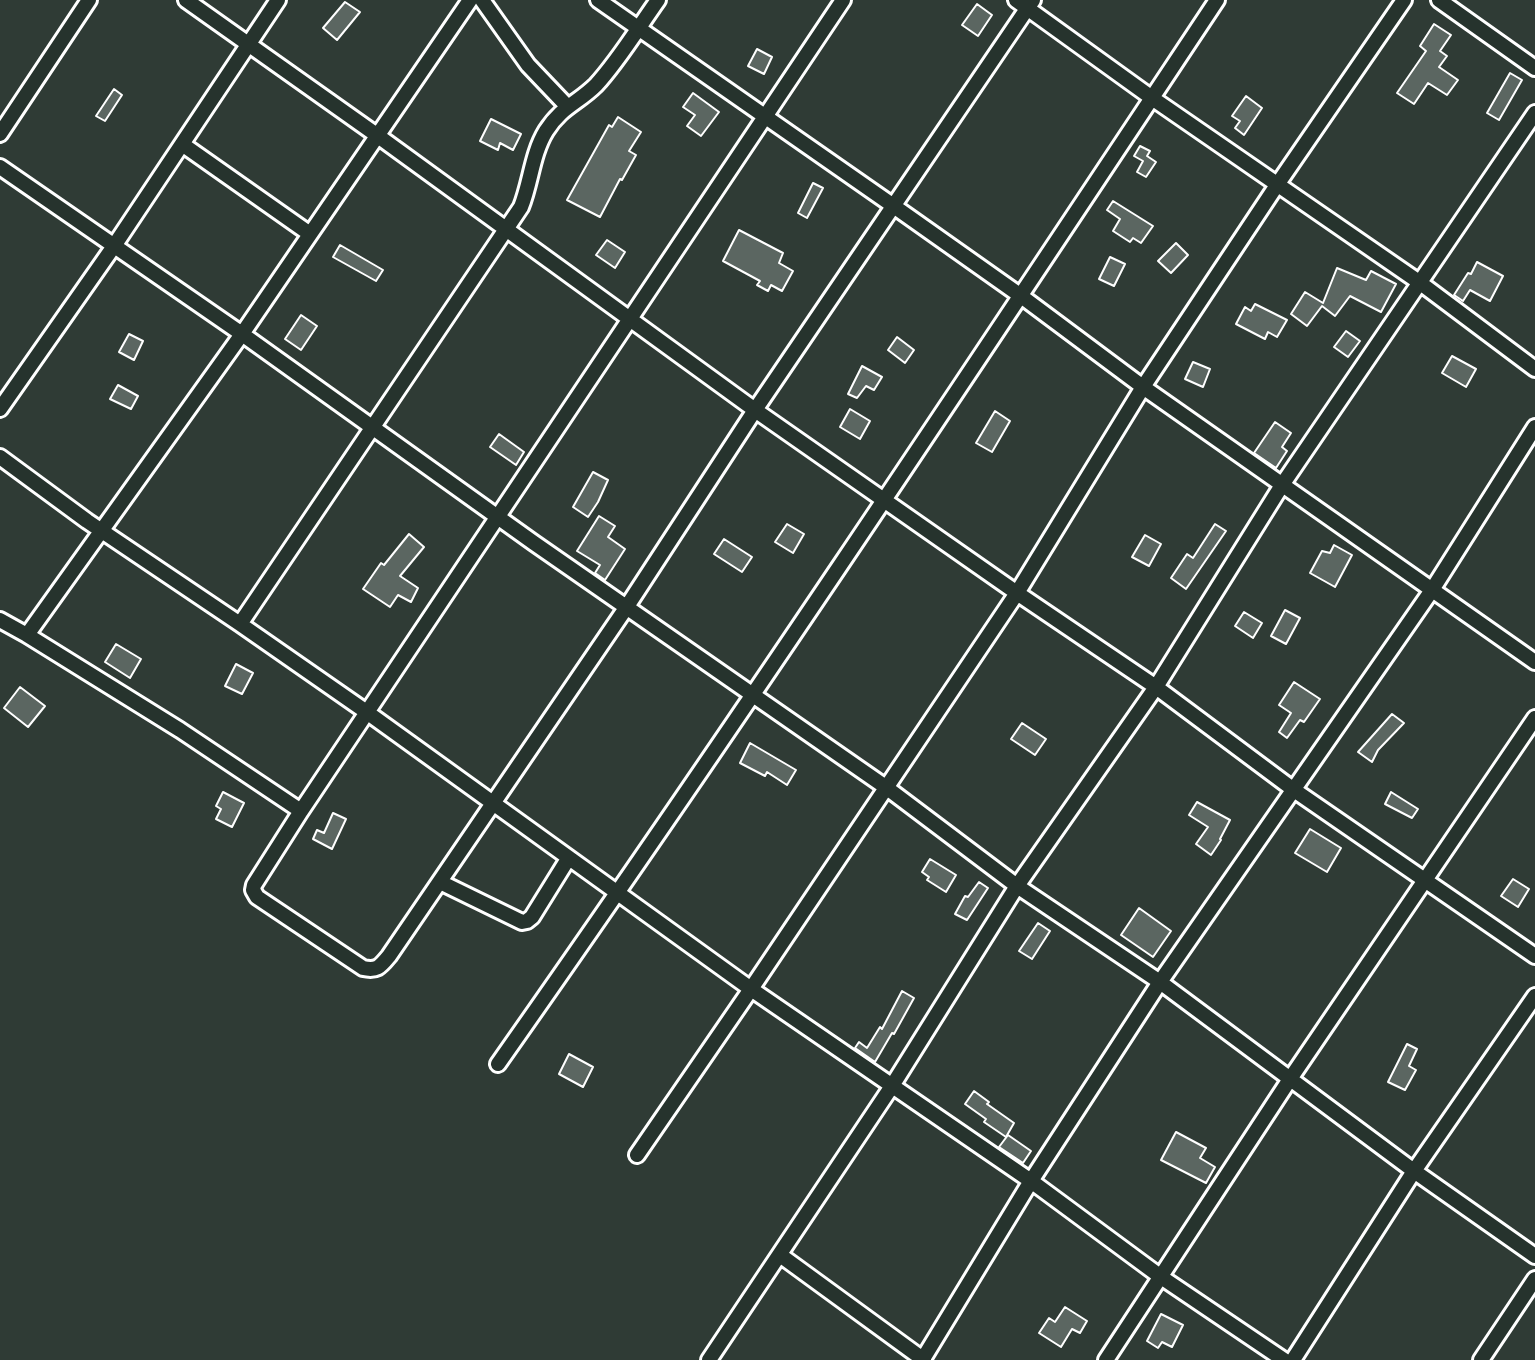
<!DOCTYPE html>
<style>
body{margin:0}
canvas{display:block;background:#2f3b35}
</style>
<canvas width="1535" height="1360"></canvas>
<script>
const ctx = document.querySelector('canvas').getContext('2d');
ctx.lineJoin = 'round';
function fillPath(path, color) { ctx.fillStyle = color; ctx.fill(path, 'evenodd'); }
function strokePath(path, color, width, dash) { ctx.strokeStyle = color; ctx.lineWidth = width; ctx.lineCap = dash ? 'butt' : 'round'; ctx.setLineDash(dash || []); ctx.stroke(path); }
const building = new Path2D(`
 M345,2l15,10 -23,28 -14,-12z
 M977,4l15,11 -14,21 -16,-11z
 M1434,24l17,11 -11,16 7,5 -8,11 19,13 -11,15 -19,-12 -14,21 -17,-11 29,-42 -6,-5z
 M757,49l15,8 -8,17 -16,-8z
 M1510,73l12,7 -23,40 -12,-7z
 M114,89l8,6 -17,26 -9,-5z
 M693,93l26,19 -18,24 -14,-10 8,-11 -12,-8z
 M1246,96l16,12 -18,27 -9,-7 5,-7 -8,-5z
 M618,117l23,15 -12,19 7,4 -14,25 -2,-1 -20,38 -33,-17 42,-75 3,2z
 M491,119l30,15 -8,16 -13,-7 -2,7 -18,-9z
 M1140,146l10,5 -3,5 9,6 -10,15 -9,-5 6,-11 -9,-5z
 M813,183l10,5 -16,30 -9,-5z
 M1113,201l40,25 -12,17 -8,-5 -3,4 -17,-11 7,-12 -13,-9z
 M739,230l44,23 -4,10 14,8 -11,20 -11,-6 -3,6 -11,-6 3,-4 -37,-20z
 M607,240l18,12 -10,16 -19,-13z
 M1176,243l12,12 -17,18 -13,-12z
 M340,245l43,25 -7,11 -43,-24z
 M1110,257l15,7 -11,22 -15,-7z
 M1477,262l26,14 -13,25 -20,-11 -7,11 -9,-6 14,-22 3,1z
 M1337,268l29,12 5,-9 25,13 -15,28 -31,-16 -15,20 -13,-10 -15,20 -16,-12 14,-22 18,11z
 M1255,304l32,16 -10,17 -9,-5 -3,7 -29,-15 9,-17 6,4z
 M301,315l16,11 -16,24 -16,-11z
 M1346,331l14,10 -12,16 -14,-10z
 M129,334l14,7 -9,19 -15,-8z
 M897,337l17,13 -9,13 -17,-13z
 M1452,356l24,13 -10,18 -24,-14z
 M1193,362l17,7 -7,18 -18,-8z
 M862,366l20,11 -8,13 -8,-4 -9,12 -9,-4z
 M118,385l20,11 -7,13 -21,-10z
 M850,409l20,12 -10,18 -20,-12z
 M995,411l15,10 -18,31 -16,-9z
 M1275,422l16,11 -9,14 5,4 -11,17 -22,-15z
 M499,434l25,18 -8,13 -26,-18z
 M593,472l15,8 -10,22 -10,15 -15,-10z
 M599,516l16,10 -7,11 17,12 -20,31 -10,-7 5,-8 -23,-14z
 M787,524l17,10 -11,19 -18,-11z
 M1215,524l11,7 -40,58 -15,-11 16,-24 6,4z
 M409,534l15,13 -24,29 18,12 -7,14 -13,-7 -8,12 -27,-18 18,-26 3,2z
 M1145,535l16,9 -12,22 -17,-9z
 M724,539l28,18 -10,15 -28,-18z
 M1334,545l18,10 -17,32 -25,-14 12,-22 8,2z
 M1285,610l15,8 -14,26 -15,-8z
 M1244,612l18,11 -9,15 -18,-12z
 M116,644l25,15 -11,19 -25,-16z
 M236,664l17,9 -11,21 -17,-8z
 M1294,682l26,17 -16,23 -4,-2 -13,18 -8,-6 12,-19 -12,-8z
 M20,687l25,19 -17,21 -24,-19z
 M1392,714l12,9 -26,27 -6,12 -14,-10z
 M1022,723l24,16 -11,16 -24,-16z
 M750,743l46,27 -9,15 -20,-13 -2,4 -25,-13z
 M223,792l21,11 -12,24 -16,-8 5,-10 -5,-3z
 M1391,792l27,17 -6,9 -27,-14z
 M1197,802l33,18 -10,19 1,1 -10,15 -15,-11 12,-17 -19,-12z
 M333,813l13,6 -14,30 -19,-10 4,-9 7,3z
 M1310,829l31,19 -14,24 -32,-19z
 M930,859l26,16 -10,17 -19,-12 2,-3 -7,-5z
 M1513,879l16,10 -11,18 -17,-11z
 M979,882l9,6 -21,32 -12,-6 10,-18 3,1z
 M1139,908l32,23 -18,26 -32,-22z
 M1038,923l12,8 -18,28 -13,-8z
 M902,991l12,7 -20,36 -2,-1 -17,29 -20,-14 4,-6 8,6 13,-21 2,2z
 M1407,1044l10,5 -8,17 7,4 -11,20 -17,-8z
 M569,1054l24,13 -10,20 -24,-13z
 M974,1091l15,11 -2,2 27,19 -8,14 -22,-15 2,-3 -21,-15z
 M1176,1132l30,16 -6,10 15,9 -9,16 -45,-23z
 M1008,1135l23,16 -8,12 -24,-16z
 M1065,1307l22,14 -7,12 -8,-4 -11,18 -22,-14 10,-15 6,4z
 M1161,1314l22,11 -11,22 -10,-5 -4,6 -11,-7z`);
fillPath(building, '#5b6661');
strokePath(building, '#fff', 2);
const minor = new Path2D(`
 M186,0l192,136 377,274 262,183 139,94 138,103 241,166
 M482,0l46,65 39,41
 M598,0l297,207 126,89 122,91 392,275
 M843,0l-542,811 -47,74 -1,5 4,7 106,71c14,3 17,-1 26,-12l237,-348 129,-198 278,-410
 M1016,0l136,98 267,184 116,87
 M1439,0l96,68
 M0,134l89,-134
 M182,144l128,90
 M0,167l242,167 292,209 353,245 130,98 143,96 254,189 121,85
 M0,409l114,-163 164,-246
 M0,457l87,64 153,103 128,89 383,276 280,192 130,96 123,83
 M0,620l27,15 153,95 121,81
 M240,624l281,-417c10,-25 11,-53 25,-76 15,-24 32,-28 50,-46 23,-25 42,-57 62,-85
 M27,635l215,-301 228,-334
 M440,882l82,40 5,-1 5,-4 36,-58
 M498,1064c246,-350 482,-707 719,-1064
 M637,1155l114,-166 266,-396 126,-206 134,-202 127,-185
 M780,1255l144,105
 M923,1359l108,-178 129,-199 272,-392 103,-163
 M709,1360l183,-274 125,-200 139,-199 126,-202 253,-372
 M1106,1360l184,-281 245,-361
 M1293,1360l121,-189 121,-175
 M1481,1360l54,-81`);
strokePath(minor, '#fff', 20);
strokePath(minor, '#26332d', 14);
</script>
